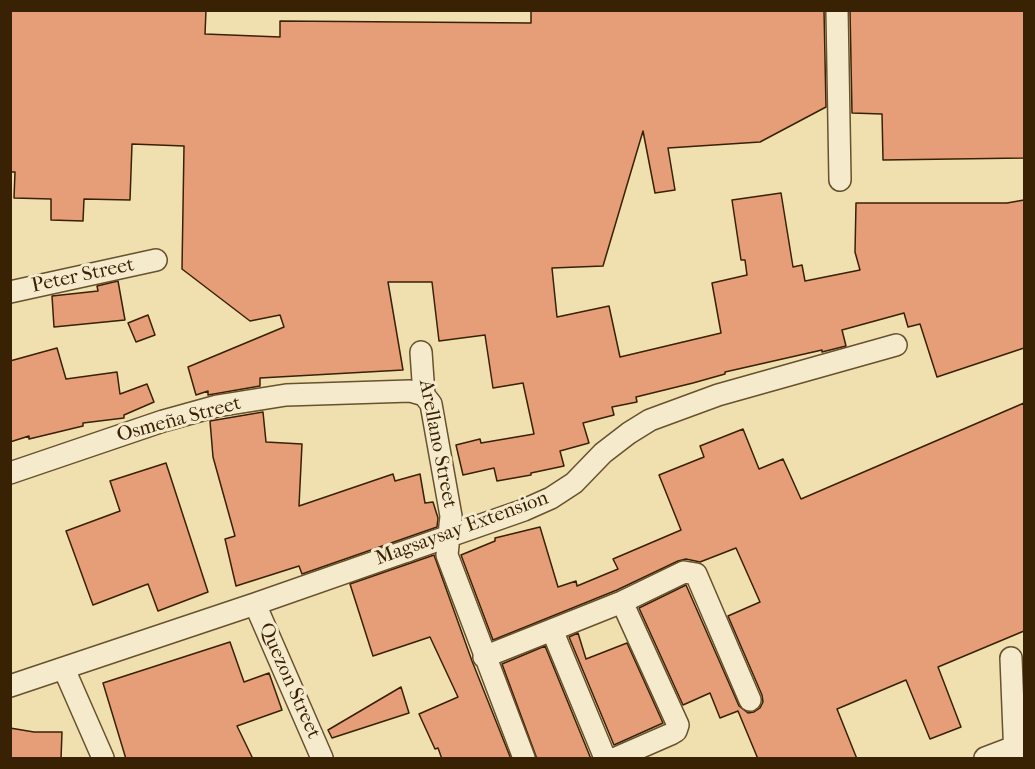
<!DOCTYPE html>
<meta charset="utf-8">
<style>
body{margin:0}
#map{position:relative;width:1035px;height:769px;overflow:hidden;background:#f0e0b0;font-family:"IM FELL French Canon",serif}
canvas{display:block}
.frame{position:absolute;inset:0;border:12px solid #392103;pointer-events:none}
</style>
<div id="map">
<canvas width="1035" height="769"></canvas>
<div class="frame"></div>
</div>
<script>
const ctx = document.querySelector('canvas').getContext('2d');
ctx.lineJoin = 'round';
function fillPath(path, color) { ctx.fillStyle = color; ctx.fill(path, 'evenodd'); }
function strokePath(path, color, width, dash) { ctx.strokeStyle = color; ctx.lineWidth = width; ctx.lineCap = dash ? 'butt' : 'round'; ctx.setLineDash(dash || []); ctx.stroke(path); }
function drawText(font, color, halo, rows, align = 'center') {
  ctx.font = font + ' "IM FELL French Canon",serif'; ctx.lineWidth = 6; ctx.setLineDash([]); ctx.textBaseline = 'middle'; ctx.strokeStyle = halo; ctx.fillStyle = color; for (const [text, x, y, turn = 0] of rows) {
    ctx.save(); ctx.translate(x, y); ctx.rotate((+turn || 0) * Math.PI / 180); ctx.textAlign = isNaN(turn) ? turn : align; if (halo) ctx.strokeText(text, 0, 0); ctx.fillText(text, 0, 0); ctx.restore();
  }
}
const building = new Path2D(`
 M10,10h196l-1,24 75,3v-16l251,2v-13h293l2,97 -66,35 -92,6 7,42 -20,3 -12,-62 -40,135 -51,2 5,49 52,-11 11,51 101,-24 -9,-50 35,-8 -2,-15h-4l-9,-60 49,-7 12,74 9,-2 3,16 55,-11 -5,-18 1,-49h151l17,-3v148l-87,29 -17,-53 -12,3 -4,-14 -62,17 4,16 -24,6v-2l-97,22v2l-32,9 -57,14 1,5 -25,5 2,8 -31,8 6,20 -29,8 4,15 -33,7v2l-34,6 -3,-13 -31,7 -7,-30 24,-6 1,4 53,-9 -11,-51 -30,5 -8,-53 -46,6 -7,-59h-44l15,88 -143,8v8l-52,9v-4l-12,4 -8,-28 96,-40 -4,-12 -30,6 -68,-52 2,-123 -52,-2 -2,56 -46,-1 -1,22 -32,-1v-21l-37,-1 1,-26h-5z
 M850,10h174v148l-141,2 -1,-46 -30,-1z
 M118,281l7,39 -71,7 -2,-31 46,-5 -1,-5z
 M148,315l7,20 -19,7 -8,-19z
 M57,348l9,31 51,-7 3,22 27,-10 7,18 -30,13v3l-41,5v3l-54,13v-3l-19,6v-81z
 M1024,403v228l-86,36 23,60 -31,12 -24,-59 -69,29 20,50h-99l-20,-48 -18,7 -10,-25 -27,12 -44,-97 47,-23 53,121 9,7 6,-1 6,-4 3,-6 -1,-7 -34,-79 32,-14 -24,-54 -36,14 -14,-3 -8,2 -61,29 -124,50 -32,-85 34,-14v-3l45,-11 18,60 18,-6 1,5 41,-17 -5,-10 68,-29 -22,-55 45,-18 -4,-11 43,-17 16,40 24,-10 18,40z
 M263,412l3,30 36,2 -3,62 94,-32 2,7 25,-7 5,29 8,-1 5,16 -1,9 -135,47 -3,-8 -63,20 -11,-47 10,-3 -22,-79 -3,-36z
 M166,463l42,129 -50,19 -10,-27 -55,21 -27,-74 54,-20 -10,-30z
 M434,555l38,106 39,98h-69l-4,-11 -3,1 -16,-35 39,-17 -28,-60 -57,19 -23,-72z
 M578,633l8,26 41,-16 36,80 -49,22 -45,-108z
 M230,642l14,40 25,-9 13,37 -45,16 16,33h-127l-23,-76z
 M545,646l46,113h-54l-35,-95z
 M401,687l8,26 -77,25 -4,-8z
 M10,728l24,4h28l-1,27h-51z`);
fillPath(building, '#e69e79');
strokePath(building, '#392103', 1.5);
const minor = new Path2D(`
 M837,10l3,170
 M10,292l146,-32
 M421,352l3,43 7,9 20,112 -4,39 77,203
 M10,473l153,-52 54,-15 69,-11 124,-4 14,4
 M255,604l67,154
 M552,630l53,128
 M484,657l138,-55 62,-30 12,2 54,126
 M1011,658l4,100
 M64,669l39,89
 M10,686l245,-82 269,-94 27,-12 23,-15 29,-30 26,-20 21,-13 68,-25 178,-50
 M616,758l55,-24 5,-3 2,-6 -56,-123
 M985,758l29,-11`);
strokePath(minor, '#67512e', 24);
strokePath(minor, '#f5ebcc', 21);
drawText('20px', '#392103', '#f5ebcc', [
 ["Peter Street",83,276,-12],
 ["Osmeña Street",179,420,-15],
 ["Arellano Street",437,444,79],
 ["Magsaysay Extension",462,529,-20],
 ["Quezon Street",289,681,66]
]);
</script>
